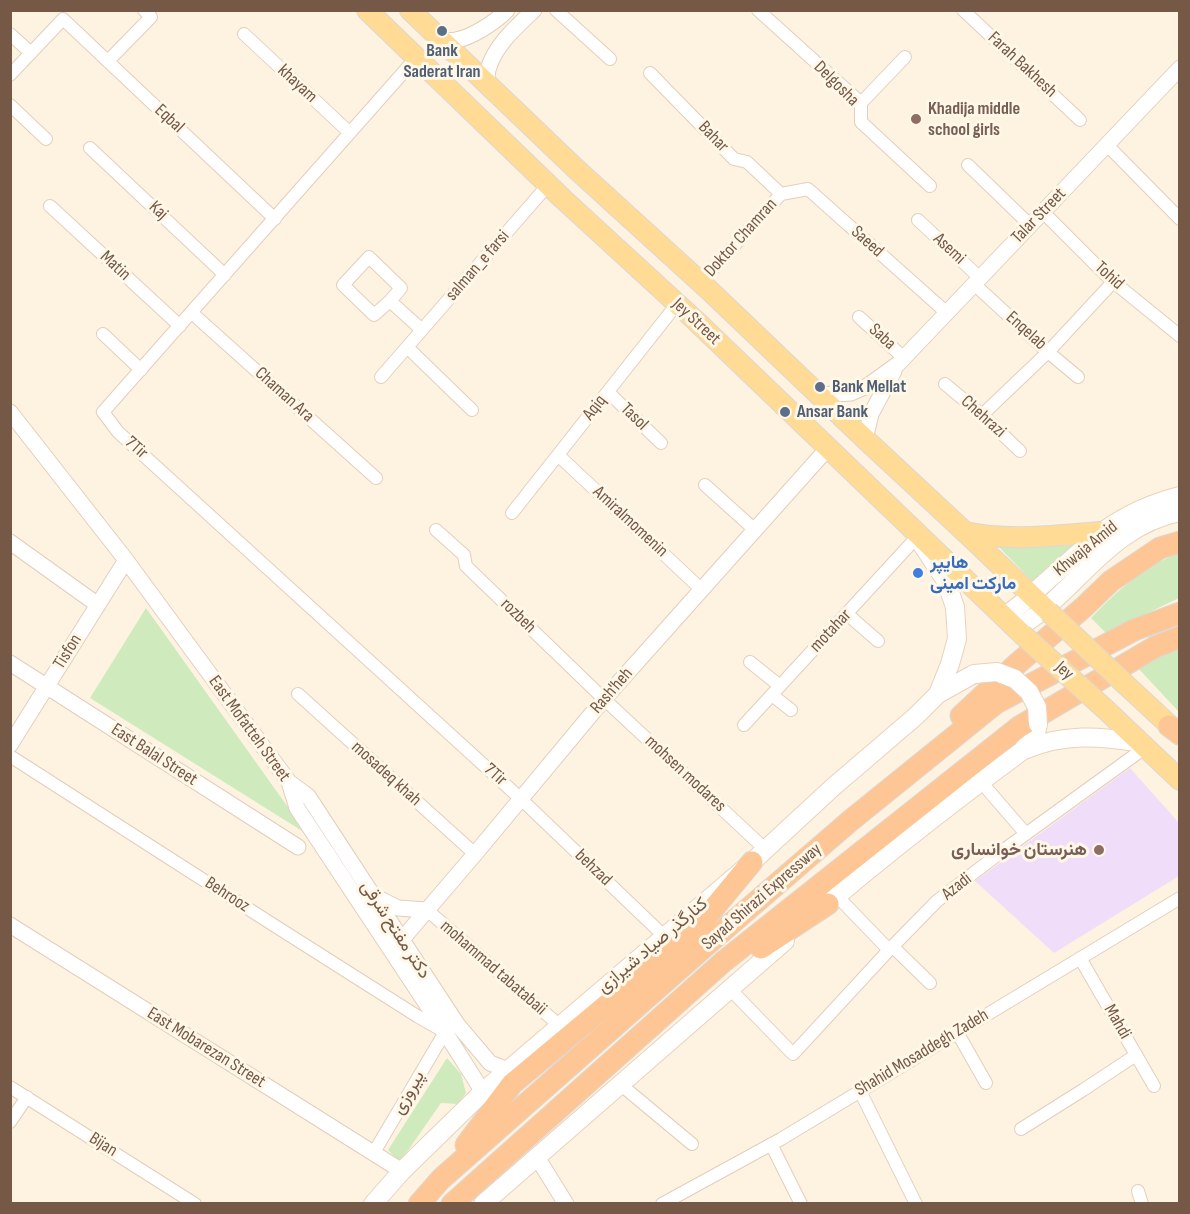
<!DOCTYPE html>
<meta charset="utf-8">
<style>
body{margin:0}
#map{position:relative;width:1190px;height:1214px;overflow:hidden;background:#fdf3e0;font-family:"Sofia Sans Condensed",sans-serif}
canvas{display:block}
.frame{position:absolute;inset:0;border:12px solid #755946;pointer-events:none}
</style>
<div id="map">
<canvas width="1190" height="1214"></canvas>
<div class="frame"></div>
</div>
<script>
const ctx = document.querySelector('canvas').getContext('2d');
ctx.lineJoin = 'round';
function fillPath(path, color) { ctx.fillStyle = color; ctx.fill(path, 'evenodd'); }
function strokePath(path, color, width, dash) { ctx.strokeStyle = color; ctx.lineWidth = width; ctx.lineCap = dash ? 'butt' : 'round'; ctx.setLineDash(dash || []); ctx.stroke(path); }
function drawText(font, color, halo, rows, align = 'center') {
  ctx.font = font + ' "Sofia Sans Condensed",Vazirmatn,sans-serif'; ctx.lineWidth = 6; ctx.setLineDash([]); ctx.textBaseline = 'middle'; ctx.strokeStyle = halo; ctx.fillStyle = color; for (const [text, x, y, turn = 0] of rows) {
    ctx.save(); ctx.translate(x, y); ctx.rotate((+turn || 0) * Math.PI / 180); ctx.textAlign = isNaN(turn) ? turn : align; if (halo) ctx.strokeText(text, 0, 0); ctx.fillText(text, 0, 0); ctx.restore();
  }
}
fillPath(new Path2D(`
 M1130,768l49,55v53l-125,77 -79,-72z`), '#f0ddf9');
fillPath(new Path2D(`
 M1080,539l-47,43 -38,-39z
 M1179,553v45l-73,35 -15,-15c26,-27 53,-52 88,-65z
 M146,608l161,226 -217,-136z
 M1179,647v65l-42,-45z
 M447,1058l14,16 5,19 -8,11 -17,-1 -41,59 -12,-12z`), '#cfebbe');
const minor = new Path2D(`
 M556,10l54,49
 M758,10l103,93v19l69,64
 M963,10l117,110
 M10,34l21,19
 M244,34l106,99
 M416,58l-313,354 15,20 403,367 143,137
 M108,61l43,-44 -7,-7
 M650,73l84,86 13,3 34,32
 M10,75l53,-56 212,200
 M861,103l44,-46
 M10,105l36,34
 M1107,145l73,74
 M90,148l135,127
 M968,165l62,60
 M781,194l27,-5 139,124
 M50,206l130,120
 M1043,212l67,67 70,57
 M918,220l62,58
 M701,282l80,-88
 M974,284l74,68 30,25
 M390,301l-16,14 -31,-30 26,-28 32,31 -11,13 32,29
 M192,313l184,165
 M859,317l45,41
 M103,334l38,36
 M407,347l65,63
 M381,377l167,-192
 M945,384l37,31 38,36
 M608,392l53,51
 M982,415l66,-63 65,-70
 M558,455l144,135
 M705,485l50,45
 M512,513l165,-209
 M436,530l28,25 2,11 138,133 161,150
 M847,614l31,27
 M750,662l30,24
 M298,694l177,160
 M772,695l19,15
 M744,725l173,-188
 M10,756l262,168 145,92 28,16 -72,122
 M988,790l38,44
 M837,896l52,54
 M427,910l133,116
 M892,946l38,37
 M1080,958l74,128
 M730,989l63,65 96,-104 48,-49 68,-52 141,-102
 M957,1032l29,51
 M620,1084l72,60
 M10,1087l185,117
 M860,1091l56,113
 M10,1122l17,-25
 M1021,1129l62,-39 53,-35
 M771,1144l30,60
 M1138,1191l4,13
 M662,1204l119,-65 399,-241`);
const tertiary = new Path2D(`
 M441,40c4,0 10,1 15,0 15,-2 41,-19 51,-30
 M487,84c0,-5 0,-10 1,-14 6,-24 29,-44 46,-60
 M819,395l32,-2 18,-8 29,-21 282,-296
 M10,412l116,148 163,222 8,26 148,224 38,60
 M865,439l6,-25 23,-43
 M10,542l88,63
 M10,663l288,184
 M10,745l116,-185
 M289,782l19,14 149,228 33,39 18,7
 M374,896l24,12 29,2
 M10,925l392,246
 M392,951l83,-97 129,-155 224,-251
 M537,1157l29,47`);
const secondary = new Path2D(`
 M921,543l25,38 9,26 2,32 -7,25 -12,30
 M1004,617l18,-14 80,-71c24,-17 49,-29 78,-36
 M1017,629c9,-7 18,-12 26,-19 44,-37 76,-86 137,-98
 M1024,750c40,-17 76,-14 117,-7
 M817,913c66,-57 135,-110 205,-162l14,-18 2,-9
 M373,1204l29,-33 85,-83 265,-226 80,-74 84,-72 22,-22 36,-20
 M483,1204l302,-263`);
const primary = new Path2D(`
 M367,10l196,189 133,122 327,314
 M410,10l165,158 134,122 156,149 100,93 84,80
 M965,532c45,10 92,3 137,0
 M1126,685l54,50
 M1104,708l76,72`);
const trunk = new Path2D(`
 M961,716l57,-53 66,-56 27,-26 49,-33 20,-6
 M1169,726l11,8
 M761,948l67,-44
 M466,1145l46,-61 182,-152 58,-70
 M419,1204l22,-25 270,-238 139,-120 146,-118 138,-73 46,-17
 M452,1204l271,-242 296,-235 136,-80 25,-10`);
strokePath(minor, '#e2cfbc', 14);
strokePath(tertiary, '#e2cfbc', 17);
strokePath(secondary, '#e9d2bb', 20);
strokePath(primary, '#ded7d3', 22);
strokePath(trunk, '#ded7d3', 23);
strokePath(minor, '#fff', 12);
strokePath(tertiary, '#fff', 15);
strokePath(secondary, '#fff', 18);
strokePath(primary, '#ffdb95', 20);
strokePath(trunk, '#fec694', 21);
const secondaryBridge = new Path2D(`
 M974,674l23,-2 18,7 14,13 8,15 1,17`);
const primaryBridge = new Path2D(`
 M1049,612l77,73
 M1023,635l81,73`);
strokePath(secondaryBridge, '#e9d2bb', 20, []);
strokePath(primaryBridge, '#ded7d3', 22, []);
strokePath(secondaryBridge, '#fff', 18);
strokePath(primaryBridge, '#ffdb95', 20);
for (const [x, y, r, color] of [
 [442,31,6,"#5c6f8a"],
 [916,119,6,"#8d6e63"],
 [820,387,6,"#5c6f8a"],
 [785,412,6,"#5c6f8a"],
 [918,573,6,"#3f7fe0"],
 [1099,850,6,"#8d6e63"]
]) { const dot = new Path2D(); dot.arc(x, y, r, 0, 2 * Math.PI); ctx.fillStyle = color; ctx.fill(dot); strokePath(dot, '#fff7e7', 2); }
drawText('bold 18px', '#4e5e75', '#fff7e7', [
 ["Bank",442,51,"center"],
 ["Saderat Iran",442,72,"center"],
 ["Bank Mellat",832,387],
 ["Ansar Bank",797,412]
], 'left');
drawText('18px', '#755946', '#fff7e7', [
 ["Farah Bakhesh",1022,65,43],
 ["khayam",297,84,43],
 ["Delgosha",836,84,45],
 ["Eqbal",169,119,43],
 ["Bahar",713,137,46],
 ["Kaj",158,211,43],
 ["Talar Street",1039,216,-46],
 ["Doktor Chamran",741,238,-48],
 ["Saeed",867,242,42],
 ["Asemi",949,249,43],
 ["Matin",115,266,43],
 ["salman_e farsi",478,266,-49],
 ["Tohid",1109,276,42],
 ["Jey Street",696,322,43],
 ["Enqelab",1026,331,42],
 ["Saba",882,337,42],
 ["Chaman Ara",284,395,42],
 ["Aqiq",595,408,-52],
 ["Tasol",634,417,44],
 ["Chehrazi",983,417,42],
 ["7Tir",136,448,42],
 ["Amiralmomenin",630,522,43],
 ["Khwaja Amid",1086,549,-39],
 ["rozbeh",518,616,44],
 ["motahar",831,631,-47],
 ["Tisfon",68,652,-58],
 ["Jey",1064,671,42],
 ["Rash'heh",612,691,-49],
 ["East Mofatteh Street",249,729,54],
 ["East Balal Street",154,755,33],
 ["mosadeq khah",386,774,42],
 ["mohsen modares",685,774,43],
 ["7Tir",495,775,42],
 ["behzad",593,868,44],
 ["Azadi",957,887,-38],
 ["Behrooz",227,895,33],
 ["Sayad Shirazi Expressway",762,897,-41],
 ["دکتر مفتح شرقی",395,930,57],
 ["کنارگذر صیاد شیرازی",653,946,-40],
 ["mohammad tabatabaii",493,968,41],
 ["Mahdi",1117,1022,60],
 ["East Mobarezan Street",206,1048,32],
 ["Shahid Mosaddegh Zadeh",922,1053,-31],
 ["پیروزی",409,1093,-60],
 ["Bijan",103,1145,32]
]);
drawText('bold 18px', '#785e54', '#fff7e7', [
 ["Khadija middle",928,109],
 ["school girls",928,130],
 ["هنرستان خوانساری",1087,850,"right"]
], 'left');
drawText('bold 18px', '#366cbe', '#fff7e7', [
 ["هایپر",930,563],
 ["مارکت امینی",930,584]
], 'left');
</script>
